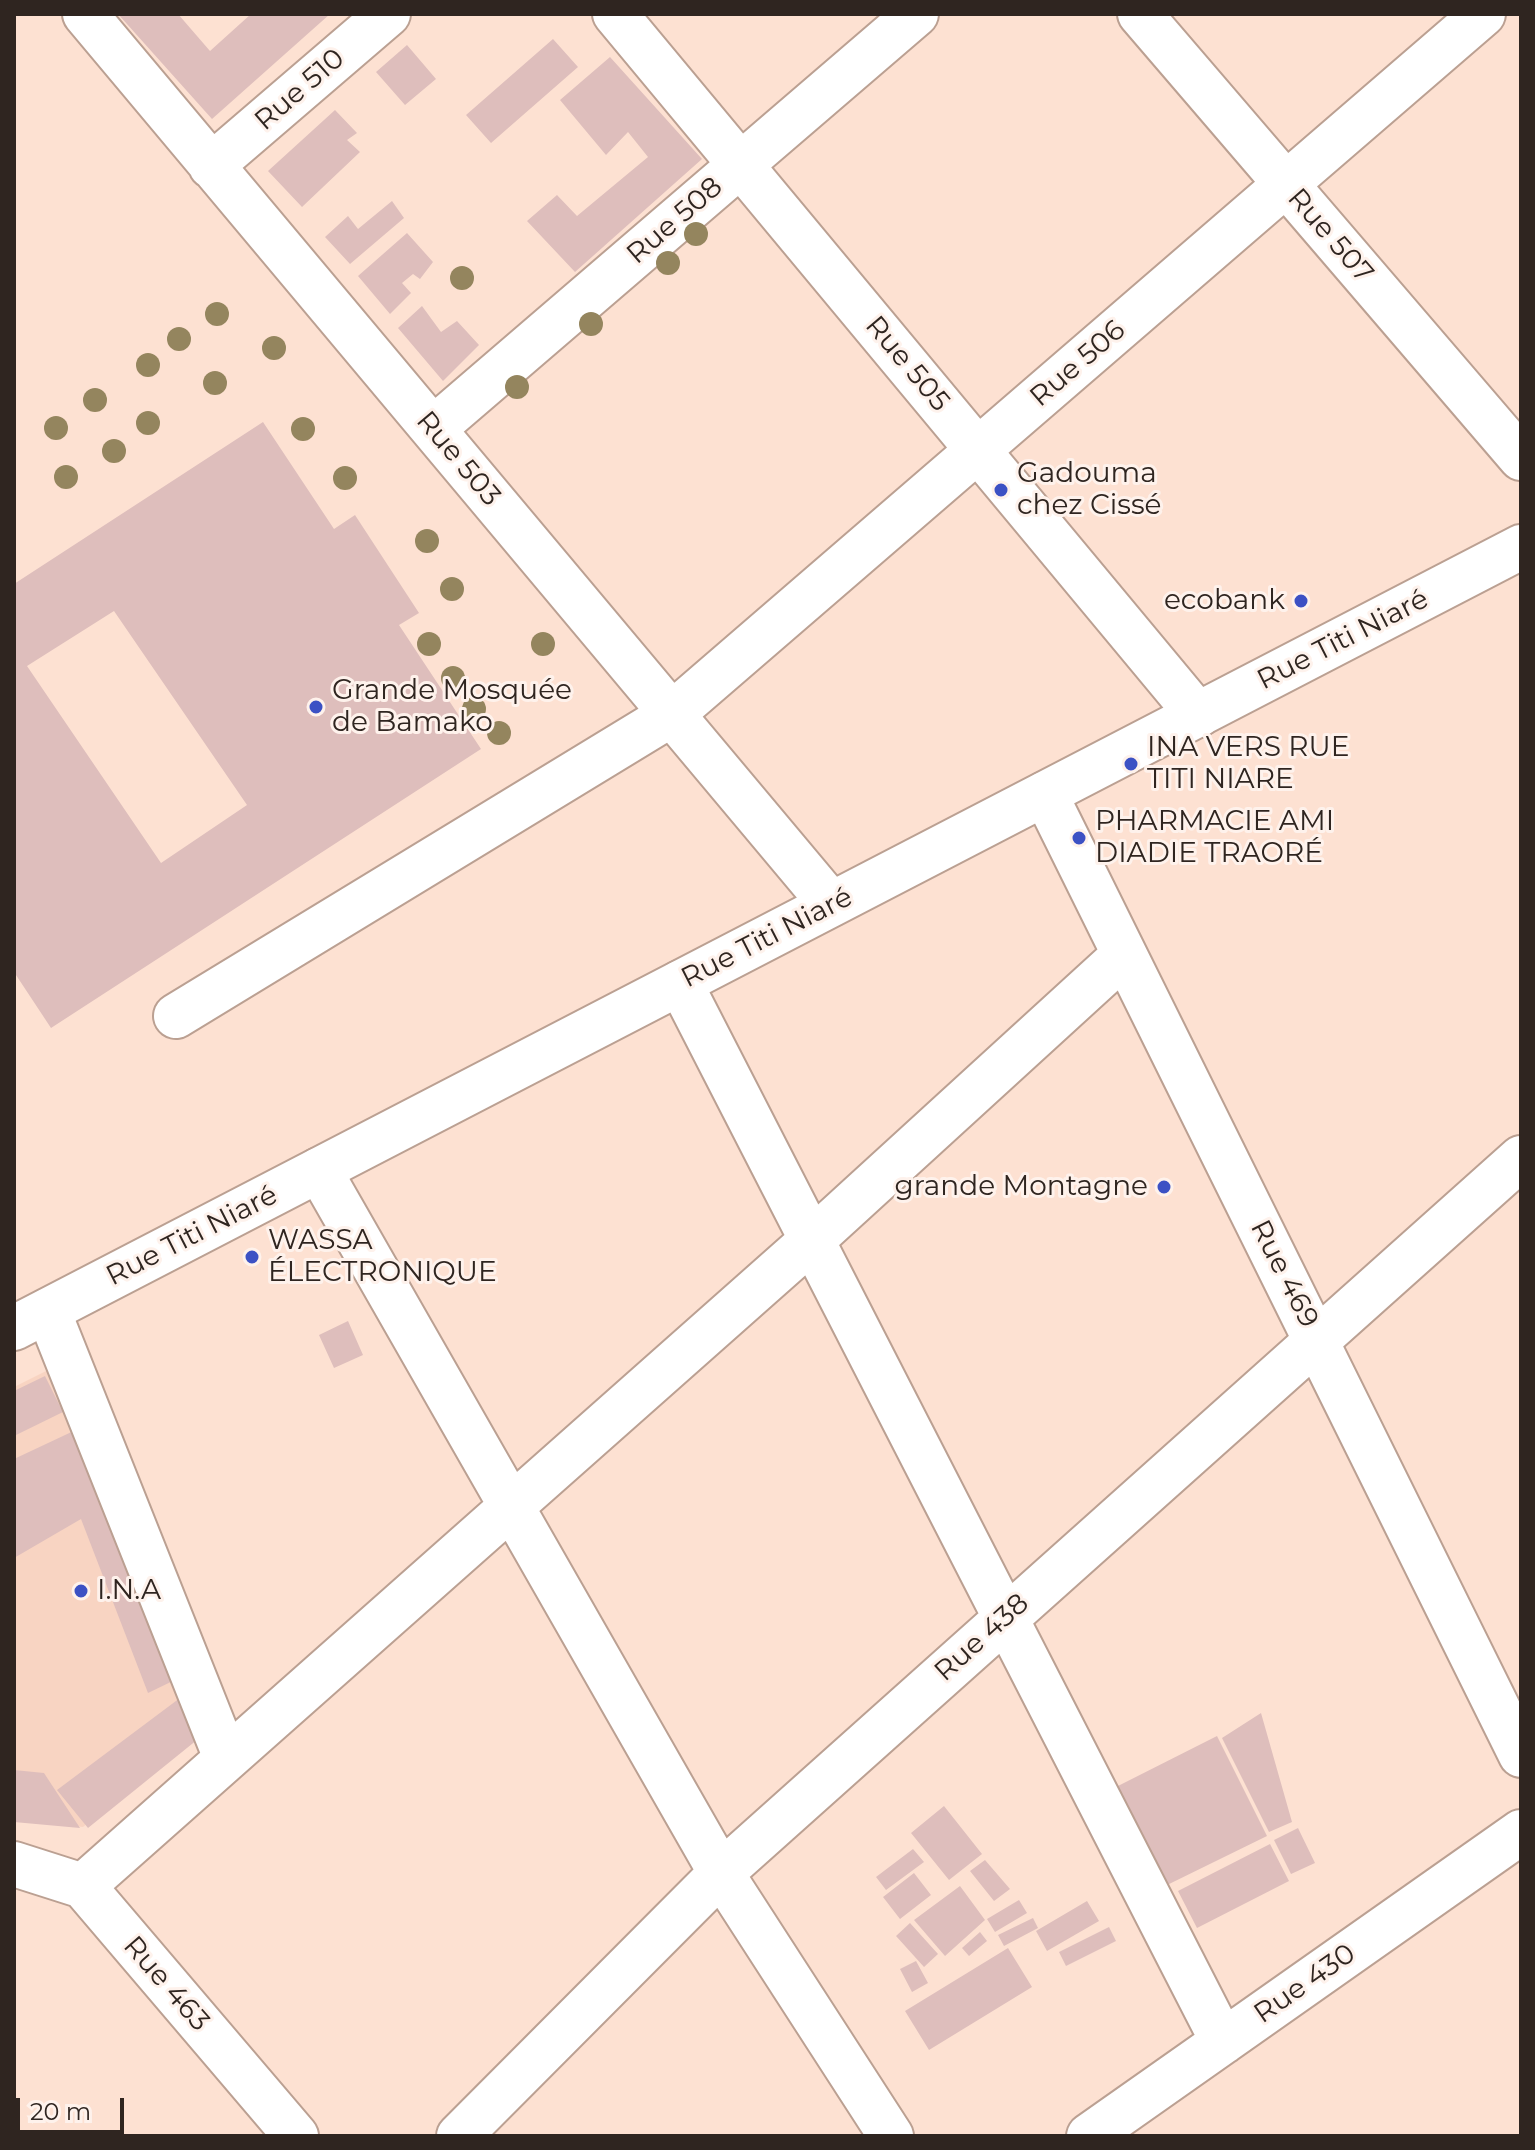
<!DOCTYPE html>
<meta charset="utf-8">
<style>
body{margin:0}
#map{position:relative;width:1535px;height:2150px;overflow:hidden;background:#fde1d2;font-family:Montserrat,sans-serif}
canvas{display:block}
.frame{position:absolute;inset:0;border:16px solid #2f2520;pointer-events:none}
.scale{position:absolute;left:16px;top:2098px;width:108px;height:36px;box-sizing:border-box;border:4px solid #2f2520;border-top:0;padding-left:10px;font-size:24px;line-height:28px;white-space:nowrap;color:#2f2520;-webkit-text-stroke:6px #fef2ec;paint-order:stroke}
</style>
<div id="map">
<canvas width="1535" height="2150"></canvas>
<div class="frame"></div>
<div class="scale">20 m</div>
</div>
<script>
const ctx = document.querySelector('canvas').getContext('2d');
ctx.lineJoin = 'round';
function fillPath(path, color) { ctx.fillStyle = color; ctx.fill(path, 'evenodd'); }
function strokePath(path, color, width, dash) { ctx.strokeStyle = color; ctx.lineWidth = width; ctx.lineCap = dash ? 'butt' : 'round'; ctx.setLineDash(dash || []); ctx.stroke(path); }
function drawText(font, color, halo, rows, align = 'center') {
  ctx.font = font + ' Montserrat,sans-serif'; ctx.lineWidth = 6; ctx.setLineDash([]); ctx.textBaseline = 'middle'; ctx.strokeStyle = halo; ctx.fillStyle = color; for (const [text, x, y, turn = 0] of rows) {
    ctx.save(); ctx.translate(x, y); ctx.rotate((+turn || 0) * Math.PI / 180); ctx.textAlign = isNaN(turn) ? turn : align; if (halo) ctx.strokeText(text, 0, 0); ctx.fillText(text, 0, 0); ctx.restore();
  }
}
fillPath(new Path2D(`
 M48,1370l154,360 -119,97 -69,-8v-432z`), '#f8d4c2');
fillPath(new Path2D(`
 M118,14h60l32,37 41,-37h79l-118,105z
 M553,39l25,28 -87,76 -25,-28z
 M407,45l29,34 -31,26 -29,-33z
 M610,57l92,102 -127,113 -48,-51 30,-26 20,21 71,-59 -20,-25 -22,23 -46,-55z
 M335,110l22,23 -10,7 13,12 -58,55 -34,-36z
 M392,201l12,17 -54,46 -25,-27 23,-21 10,13z
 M407,233l26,29 -13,17 -7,-5 -11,9 9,10 -21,21 -32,-38z
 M422,306l19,26 16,-11 22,24 -36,36 -45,-53z
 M263,422l71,107 21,-14 64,98 -20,12 82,124 -430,279 -37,-56v-388zM114,611l133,194 -86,58 -134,-197z
 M348,1321l15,34 -29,13 -15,-33z
 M45,1376l18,36 -49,24v-45z
 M80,1428l101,249 -33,16 -67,-174 -67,39v-99z
 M192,1689l16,42 -120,97 -31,-38z
 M1261,1713l31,109 -23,10 -47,-94z
 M1217,1736l50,100 -104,51 -49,-99z
 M14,1770l30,3 36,55 -66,-6z
 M944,1806l38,48 -33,26 -38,-47z
 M1298,1828l17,35 -24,11 -17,-34z
 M1270,1844l19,37 -92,47 -19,-37z
 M913,1849l11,13 -38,28 -10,-13z
 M985,1860l25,29 -16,12 -24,-30z
 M914,1873l17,22 -31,24 -17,-22z
 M960,1886l25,34 -40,36 -31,-36z
 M1019,1900l8,13 -32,19 -8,-13z
 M1087,1901l12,20 -52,30 -11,-20z
 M1033,1918l5,10 -34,18 -6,-11z
 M910,1923l28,31 -14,13 -28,-31z
 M1109,1927l7,14 -50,25 -7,-14z
 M980,1932l7,9 -18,15 -7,-8z
 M1008,1948l24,39 -103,63 -24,-39z
 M916,1961l12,22 -16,9 -12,-23z`), '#debebc');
const minor = new Path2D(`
 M85,14l746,890
 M615,14l583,701
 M1140,14l381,444
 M211,166l177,-152
 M433,429l483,-415
 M1045,794l476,961
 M680,983l543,1059
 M176,1016l496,-302 811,-700
 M319,1170l402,703 170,263
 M48,1311l178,447
 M14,1864l69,22 213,250
 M83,1886l729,-646 312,-285
 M459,2136l262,-263 800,-715
 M1089,2136l432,-304`);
const major = new Path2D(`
 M14,1328l1507,-781`);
strokePath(minor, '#bba092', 48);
strokePath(major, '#bba092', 48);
strokePath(minor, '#fff', 44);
strokePath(major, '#fff', 44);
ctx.fillStyle = '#94855e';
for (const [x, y] of [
 [696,234],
 [668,263],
 [462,278],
 [217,314],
 [591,324],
 [179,339],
 [274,348],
 [148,365],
 [215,383],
 [517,387],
 [95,400],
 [148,423],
 [56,428],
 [303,429],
 [114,451],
 [66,477],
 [345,478],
 [427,541],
 [452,589],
 [429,644],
 [543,644],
 [453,678],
 [474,709],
 [499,733]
]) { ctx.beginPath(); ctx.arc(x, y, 12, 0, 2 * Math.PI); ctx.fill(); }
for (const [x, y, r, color] of [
 [1001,490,8,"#3c51c4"],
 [1301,601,8,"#3c51c4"],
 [316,707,8,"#3c51c4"],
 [1131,764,8,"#3c51c4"],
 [1079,838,8,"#3c51c4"],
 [1164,1187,8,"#3c51c4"],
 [252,1257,8,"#3c51c4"],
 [81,1591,8,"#3c51c4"]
]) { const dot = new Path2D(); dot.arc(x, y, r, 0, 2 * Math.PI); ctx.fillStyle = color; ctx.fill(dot); strokePath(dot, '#fef2ec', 3); }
drawText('28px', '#2f2520', '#fef2ec', [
 ["Rue 510",300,90,-41],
 ["Rue 508",675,221,-41],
 ["Rue 507",1330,236,49],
 ["Rue 505",907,364,50],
 ["Rue 506",1078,364,-41],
 ["Rue 503",458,459,50],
 ["Rue Titi Niaré",1343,640,-27],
 ["Rue Titi Niaré",767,938,-27],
 ["Rue Titi Niaré",192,1236,-27],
 ["Rue 469",1284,1274,63],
 ["Rue 438",982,1638,-42],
 ["Rue 463",166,1984,49],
 ["Rue 430",1305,1984,-35]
]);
drawText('28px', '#2f2520', '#fef2ec', [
 ["Gadouma",1017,474],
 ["chez Cissé",1017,506],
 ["ecobank",1285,601,"right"],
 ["Grande Mosquée",332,691],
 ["de Bamako",332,723],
 ["INA VERS RUE",1147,748],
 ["TITI NIARE",1147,780],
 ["PHARMACIE AMI",1095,822],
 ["DIADIE TRAORÉ",1095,854],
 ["grande Montagne",1148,1187,"right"],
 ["WASSA",268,1241],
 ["ÉLECTRONIQUE",268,1273],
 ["I.N.A",97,1591]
], 'left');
</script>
